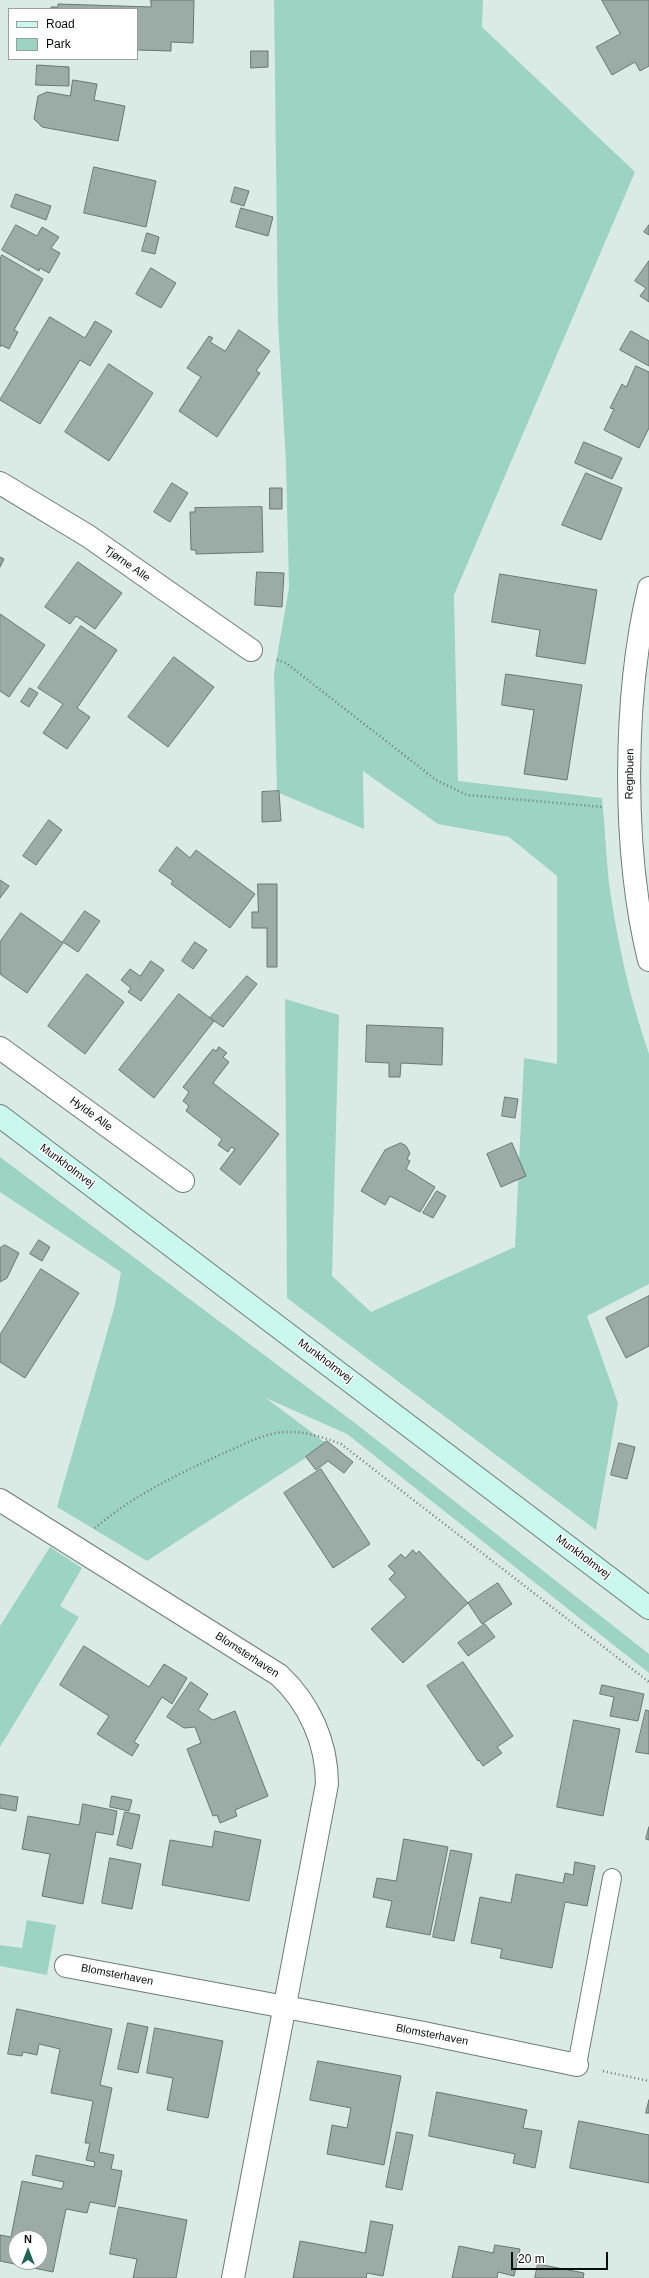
<!DOCTYPE html>
<meta charset="utf-8">
<style>
body{margin:0}
#map{position:relative;width:649px;height:2278px;overflow:hidden;background:#daebe5;font-family:Arial,sans-serif}
canvas{display:block}
.legend{position:absolute;left:8px;top:8px;width:130px;height:52px;box-sizing:border-box;background:#fff;border:1px solid #9c9e9d;margin:0;padding:5px 7px;list-style:none;font-size:12px;color:#070d0b}
.legend li{display:flex;align-items:center;gap:8px;height:20px}
.legend b{width:20px;border:1px solid #9c9e9d}
.north{position:absolute;left:8px;top:2230px;width:40px;height:40px;box-sizing:border-box;background:#fff;border:1px solid #9c9e9d;border-radius:50%;rotate:0deg;font-size:11px;font-weight:700;line-height:16px;text-align:center;color:#070d0b}
.north::after{content:'';display:block;margin:auto;width:14px;height:18px;background:#216556;clip-path:polygon(50% 0,100% 100%,50% 72%,0 100%)}
.scale{position:absolute;left:511px;top:2252px;width:97px;height:18px;box-sizing:border-box;border:2px solid #070d0b;border-top:0;padding-left:5px;font-size:12px;line-height:14px;white-space:nowrap;color:#070d0b;-webkit-text-stroke:3px #fff;paint-order:stroke}
</style>
<div id="map">
<canvas width="649" height="2278"></canvas>
<ul class="legend">
<li><b style="height:5px;background:#cbf8ee"></b>Road</li>
<li><b style="height:11px;background:#9cd3c3"></b>Park</li>
</ul>
<div class="north">N</div>
<div class="scale">20 m</div>
</div>
<script>
const ctx = document.querySelector('canvas').getContext('2d');
ctx.lineJoin = 'round';
function fillPath(path, color) { ctx.fillStyle = color; ctx.fill(path, 'evenodd'); }
function strokePath(path, color, width, dash) { ctx.strokeStyle = color; ctx.lineWidth = width; ctx.lineCap = dash ? 'butt' : 'round'; ctx.setLineDash(dash || []); ctx.stroke(path); }
function drawText(font, color, halo, rows, align = 'center') {
  ctx.font = font + ' Arial,sans-serif'; ctx.lineWidth = 3; ctx.setLineDash([]); ctx.textBaseline = 'middle'; ctx.strokeStyle = halo; ctx.fillStyle = color; for (const [text, x, y, turn = 0] of rows) {
    ctx.save(); ctx.translate(x, y); ctx.rotate((+turn || 0) * Math.PI / 180); ctx.textAlign = isNaN(turn) ? turn : align; if (halo) ctx.strokeText(text, 0, 0); ctx.fillText(text, 0, 0); ctx.restore();
  }
}
fillPath(new Path2D(`
 M274,0h209l-1,27 153,145 -181,423 4,186 144,17c3,29 4,57 7,85 8,58 21,116 40,171v230l-62,32 31,87 -22,127 -309,-232 -2,-299 54,16 -7,261 39,36 144,-65 9,-189 33,6v-188l-48,-39 -71,-13 -75,-53 1,58 -87,-37 -3,-119 15,-85 -3,-126 -8,-140z
 M0,1157l355,266 294,231v19l-302,-239 -81,-36 61,46 -180,117 -90,-54 58,-202 6,-33 -121,-80z
 M50,1547l32,21 -22,38 19,11 -79,130v-121z
 M27,1920l29,5 -9,50 -47,-9v-21l22,3z`), '#9cd3c3');
const building = new Path2D(`
 M151,0h43l-1,43 -22,-1v9l-34,-1v-41h-86v-2h7v-3l93,3z
 M602,0h47v66l-9,5 -5,-9 -23,13 -16,-28 24,-13z
 M251,51h17v16l-17,1z
 M37,65l32,2v19l-33,-1z
 M73,80l24,4 -3,16 31,6 -7,35 -76,-14 -8,-8 4,-23 9,-4 23,4z
 M94,167l62,14 -10,46 -62,-14z
 M235,187l14,4 -5,15 -13,-4z
 M16,194l35,12 -5,14 -35,-13z
 M241,208l32,9 -5,19 -32,-9z
 M16,225l21,11 5,-9 17,10 -8,11 9,5 -11,20 -9,-5 -1,3 -37,-21z
 M649,225v10l-5,-3z
 M147,233l12,4 -4,17 -13,-3z
 M2,255l41,24 -29,51 4,2 -9,17 -8,-4 -1,2v-87z
 M649,261v41l-9,-6 6,-8 -11,-7z
 M151,268l25,15 -15,25 -25,-14z
 M50,317l35,21 10,-17 17,10 -22,35 -10,-6 -40,64 -40,-24z
 M239,330l31,21 -14,20 4,2 -43,64 -38,-26 22,-34 -14,-9 22,-32 4,2 -3,4 15,9z
 M631,331l18,10v25l-29,-16z
 M109,364l44,29 -44,68 -44,-29z
 M636,366l13,6v56l-10,20 -35,-18 10,-21 -4,-1 12,-24 4,3z
 M584,442l38,16 -10,21 -37,-16z
 M586,473l36,15 -21,52 -39,-15z
 M172,483l16,10 -18,29 -16,-10z
 M270,488h12v21h-12z
 M262,507l1,45 -67,2v-4h-5l-1,-38h5v-4z
 M0,557l4,2 -4,8z
 M78,562l44,31 -27,36 -19,-13 -6,8 -25,-17z
 M257,572l27,1 -2,34 -27,-2z
 M500,574l97,16 -12,74 -49,-8 4,-26 -48,-8z
 M0,614l45,31 -36,52 -9,-6z
 M81,626l36,24 -40,58 13,9 -23,32 -24,-16 20,-29 -25,-16z
 M174,657l40,30 -46,60 -40,-30z
 M506,674l76,11 -15,95 -43,-6 10,-64 -32,-5z
 M30,688l8,5 -9,14 -8,-5z
 M279,791l2,30 -19,1v-30z
 M49,820l13,10 -26,35 -13,-9z
 M177,847l13,11 6,-8 59,44 -25,34 -59,-44 2,-3 -14,-10z
 M0,880l9,6 -9,12z
 M258,884h19v83h-10v-39h-15v-16h6z
 M85,911l15,10 -22,31 -15,-10z
 M21,913l42,30 -36,50 -27,-19v-32z
 M195,942l12,8 -14,19 -11,-8z
 M151,961l13,9 -23,31 -13,-9 3,-4 -10,-8 9,-11 10,7z
 M87,974l37,28 -39,52 -37,-28z
 M247,976l10,8 -34,43 -13,-9z
 M179,994l35,27 -60,77 -35,-28z
 M367,1025l76,3 -1,37 -41,-2 -1,14h-11v-14l-23,-1z
 M219,1047l8,6 -4,4 6,5 -16,21 66,51 -39,51 -20,-16 15,-20 -4,-2 -3,5 -10,-7 4,-6 -36,-28 3,-5 -6,-5 6,-9 -6,-5 30,-38 3,2z
 M505,1097l13,2 -3,19 -13,-2z
 M401,1143l5,3 4,7 -3,6 3,2 -4,8 29,18 -15,25 -30,-16 -5,9 -24,-14 24,-41z
 M512,1143l14,33 -25,11 -14,-33z
 M437,1191l9,5 -13,22 -10,-5z
 M39,1240l11,7 -8,14 -12,-7z
 M5,1245l14,8 -12,25 -7,4v-34z
 M41,1269l38,24 -54,85 -25,-16v-27z
 M649,1296v50l-23,12 -20,-40z
 M327,1441l26,21 -9,11 -16,-12 -12,9 -10,-13z
 M619,1443l16,4 -8,32 -16,-4z
 M321,1469l49,75 -37,24 -49,-75z
 M413,1550l3,4 3,-3 49,52 -65,60 -32,-34 35,-32 -17,-18 6,-6 -7,-7 13,-12 4,4z
 M498,1583l14,21 -30,20 -14,-21z
 M485,1624l10,13 -27,19 -10,-13z
 M84,1646l65,41 15,-23 23,14 -15,26 -10,-7 -28,45 5,3 -7,11 -35,-22 12,-18 -49,-31z
 M463,1662l50,74 -16,11 5,6 -19,13 -4,-6 -1,1 -51,-75z
 M191,1682l17,12 -10,16 15,10 22,-9 33,85 -33,14 2,6 -17,7 -3,-8 -4,1 -26,-67 14,-6 -6,-16 -11,1 -17,-11z
 M602,1685l42,9 -6,27 -28,-5 4,-19 -14,-3z
 M646,1710l3,1v43l-13,-2z
 M574,1720l46,9 -17,87 -46,-9z
 M0,1794l18,3 -2,14 -16,-3z
 M112,1796l20,4 -3,11 -19,-4z
 M83,1804l34,7 -4,24 -17,-3 -13,72 -41,-8 8,-42 -28,-5 6,-33 51,9z
 M125,1812l15,3 -8,34 -15,-4z
 M649,1827v13l-3,-1z
 M215,1831l46,9 -12,61 -87,-16 8,-45 42,7z
 M404,1839l44,8 -18,88 -44,-8 6,-26 -19,-4 4,-19 19,3z
 M451,1850l21,4 -18,87 -21,-4z
 M110,1858l31,6 -9,45 -30,-6z
 M575,1862l20,4 -8,40 -22,-4 -13,66 -52,-10 2,-9 -31,-6 9,-46 31,6 5,-29 47,9 2,-10 8,2z
 M17,2009l95,20 -12,56 12,3 -13,64 15,3 -3,14 11,2 -7,36 -25,-5 -3,11 -21,-4 -13,63 -53,-11v-26l11,2 11,-56 40,8 2,-7 -32,-7 4,-20 58,12 1,-5 -9,-2 4,-17h-5l8,-42 -42,-8 9,-44 -21,-5 -2,11 -14,-3 -1,4 -14,-2zM16,2238h24v24h-24z
 M128,2023l20,4 -10,46 -20,-4z
 M155,2028l68,13 -15,77 -41,-8 6,-32 -26,-5z
 M318,2061l83,15 -17,89 -57,-11 5,-29 15,3 4,-20 -41,-8z
 M437,2092l90,18 -4,18 19,3 -7,37 -22,-5 2,-9 -86,-18z
 M649,2100v13h-3z
 M579,2121l70,14v48l-79,-15z
 M397,2132l16,3 -11,55 -16,-3z
 M119,2207l68,13 -11,58h-43l4,-19 -27,-5z
 M371,2221l22,4 -10,51 -16,-3 -1,5h-73l7,-37 65,12z
 M495,2245l25,4 -6,27 -16,-4 -1,6h-45l7,-32 34,7z
 M538,2264l46,9 -1,5h-48z`);
fillPath(building, '#9baba6');
strokePath(building, '#687773', 1);
const lane = new Path2D(`
 M577,2065l35,-187`);
const street = new Path2D(`
 M0,483l88,53 163,114
 M649,588c-26,109 -27,263 0,372
 M0,1048l183,133
 M0,1500l279,175c30,28 48,67 48,109l-94,494
 M66,1966l358,67 153,32`);
const secondary = new Path2D(`
 M0,1116l649,492`);
strokePath(lane, '#6d7c77', 20);
strokePath(street, '#6d7c77', 24);
strokePath(secondary, '#6d7c77', 24);
strokePath(new Path2D(`
 M277,660l9,3 150,117 31,15 136,12
 M95,1528c39,-33 83,-54 129,-75 21,-9 43,-22 67,-21 17,0 34,6 50,12l308,238
 M603,2071l46,10`), '#707b77', 2.5, [1, 3]);
strokePath(lane, '#fff', 18);
strokePath(street, '#fff', 22);
strokePath(secondary, '#cbf8ee', 22);
drawText('11px', '#070d0b', '#fff', [
 ["Tjørne Alle",127,564,35],
 ["Regnbuen",630,774,-89],
 ["Hylde Alle",91,1114,36],
 ["Munkholmvej",67,1166,37],
 ["Munkholmvej",325,1361,37],
 ["Munkholmvej",583,1557,37],
 ["Blomsterhaven",247,1655,33],
 ["Blomsterhaven",117,1975,11],
 ["Blomsterhaven",432,2035,11]
]);
</script>
